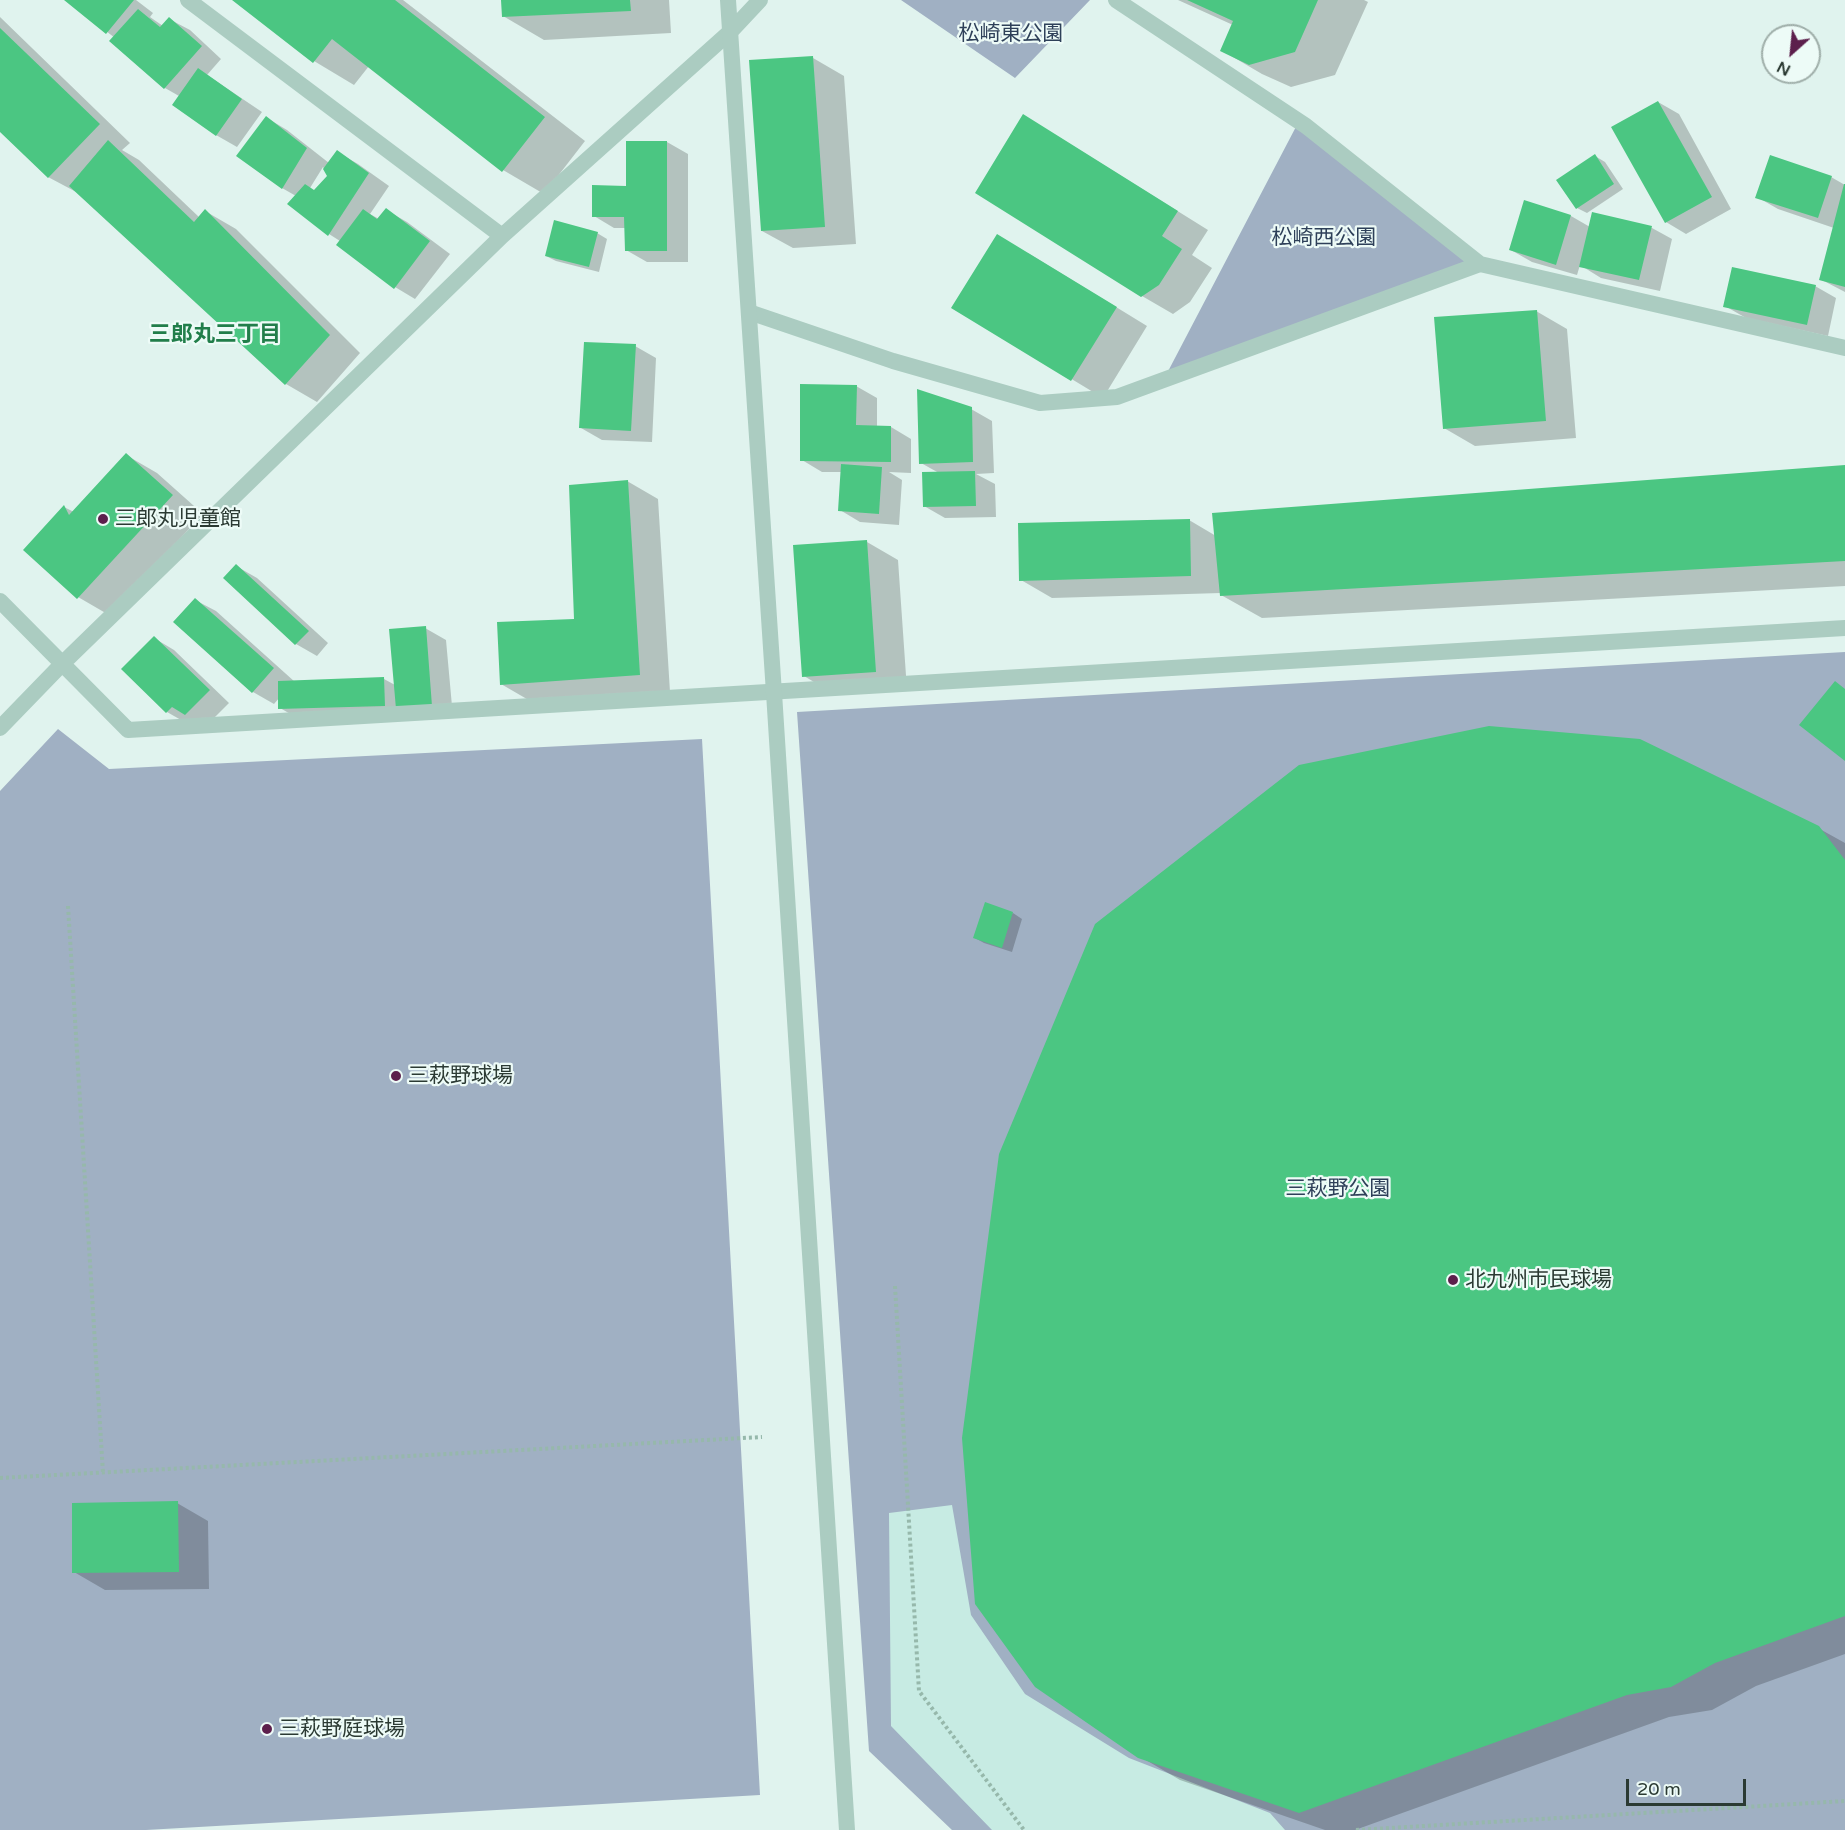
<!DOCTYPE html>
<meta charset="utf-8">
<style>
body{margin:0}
#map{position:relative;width:1845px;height:1830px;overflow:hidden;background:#e0f3ee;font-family:"Varela Round",sans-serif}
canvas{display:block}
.north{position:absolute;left:1761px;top:24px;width:60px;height:60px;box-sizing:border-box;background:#edfbf7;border:2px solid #9faea9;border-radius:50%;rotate:207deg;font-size:16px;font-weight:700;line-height:24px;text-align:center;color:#2b3a33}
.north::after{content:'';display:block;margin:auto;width:21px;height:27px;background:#5c1f4c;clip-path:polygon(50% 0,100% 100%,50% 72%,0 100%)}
.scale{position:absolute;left:1626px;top:1779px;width:120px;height:27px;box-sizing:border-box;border:3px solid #2b3a33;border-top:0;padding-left:8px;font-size:18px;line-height:21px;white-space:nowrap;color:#2b3a33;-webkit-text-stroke:4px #edfbf7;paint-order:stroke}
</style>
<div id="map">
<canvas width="1845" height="1830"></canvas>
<div class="north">N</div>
<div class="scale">20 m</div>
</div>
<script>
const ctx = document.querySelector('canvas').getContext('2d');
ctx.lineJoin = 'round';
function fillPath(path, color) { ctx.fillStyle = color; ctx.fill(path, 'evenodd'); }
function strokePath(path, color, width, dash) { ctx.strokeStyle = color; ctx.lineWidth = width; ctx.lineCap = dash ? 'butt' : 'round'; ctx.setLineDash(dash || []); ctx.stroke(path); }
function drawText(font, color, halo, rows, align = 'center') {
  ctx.font = font + ' "Varela Round","Noto Sans JP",sans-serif'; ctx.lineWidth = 4.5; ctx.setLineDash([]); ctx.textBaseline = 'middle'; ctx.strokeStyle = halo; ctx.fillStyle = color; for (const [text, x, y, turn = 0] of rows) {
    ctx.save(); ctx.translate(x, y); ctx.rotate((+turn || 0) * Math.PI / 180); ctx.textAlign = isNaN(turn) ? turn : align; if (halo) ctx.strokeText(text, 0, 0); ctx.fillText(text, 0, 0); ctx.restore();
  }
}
fillPath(new Path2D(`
 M901,0h189l-75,78z
 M1299,121l181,143 -316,115z
 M1845,652v1178h-893l-83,-79 -72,-1039z
 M58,729l51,40 593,-30 58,1056 -614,35h-146v-1039z`), '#a0b0c3');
fillPath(new Path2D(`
 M952,1505l19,110 54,79 104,64 141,55 15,17h-293l-101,-104 -2,-213z`), '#c7ebe3');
fillPath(new Path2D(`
 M66,0h70l17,13 -3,4 13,9 6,-7 21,11 31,29 -14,16 55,37 -25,35 -21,-12 -37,-39 -14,-8 -50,-50z
 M235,0h168l182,141 -41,53 -41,-24 -134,-104 -15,19 -40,-24z
 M502,0h167l2,33 -127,7 -41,-24z
 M1178,0h186l4,2 -33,73 -44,12 -29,-13 -41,-24 12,-25z
 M0,17l130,126 -8,7 17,10 61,58 5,-7 31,18 124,124 -43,49 -31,-18 -206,-190 -32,-17 -48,-47z
 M813,58l31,18 12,168 -63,4 -31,-17z
 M1658,102l21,12 52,95 -45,25 -20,-12z
 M267,118l20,12 42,33 8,-11 21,12 31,22 -19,28 9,5 7,-9 21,12 43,32 -35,45 -20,-12 -55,-46 -11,-7 -33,-38 -14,-8zM323,167l6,9 -15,15 -4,-3z
 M1054,134l154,96 -16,25 20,13 -22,34 -17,12 -31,-18z
 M667,142l21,12v108h-41l-21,-12v-22h-12l-20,-12 33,-29z
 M1595,156l10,6 18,27 -36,24 -10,-5z
 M1831,177l14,8v107l-25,-13 14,-51 -56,-19 -21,-12z
 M1525,202l46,14 19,11 3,-14 59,15 20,11 -12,52 -59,-13 -21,-13 -3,10 -45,-13 -21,-12z
 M597,233l10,6 -8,33 -43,-11 -10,-5z
 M1028,253l119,73 -44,72 -149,-90z
 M1815,286l21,12 -8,38 -82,-18 -21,-12z
 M1536,311l31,18 9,109 -101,8 -31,-18z
 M635,346l21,12 -4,84 -50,-2 -21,-12z
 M856,386l21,12v29h14l20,12v34l-22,-1 13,8 -3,45 -39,-3 -20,-12 2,-38h-20l-20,-12z
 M971,409l21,12 2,52 -18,1 19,10 1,33 -51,1 -21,-12 15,-33 -18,-10z
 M126,455l31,18 46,41 -94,101 -31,-18 -14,-90 10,5z
 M1845,466v120l-583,32 -41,-23v-2l-169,5 -31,-18 168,-60 27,16z
 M627,481l31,18 12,193 -138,10 -31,-18 75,-64z
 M867,542l31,18 9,130 -73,4 -30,-18z
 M236,566l21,12 71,65 -11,13 -21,-12z
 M195,600l21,11 79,71 89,-3 11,6 30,-57 21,12 7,77 -152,3 -21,-12v-11l-6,7 -21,-12z
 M154,638l20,12 55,53 -22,22 -19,-1 -21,-12 -43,-43z
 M1818,828l27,15v811l-89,32 -44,24 -43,7 -314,113h-30l-145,-50 -41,-24z
 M1013,913l9,6 -10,33 -28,-9 -9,-5z
 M177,1503l31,18 1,68 -104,1 -31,-18z`), '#0003');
fillPath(new Path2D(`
 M64,0h70l-28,34z
 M232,0h163l150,117 -43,55 -170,-133 -19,24z
 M501,0h129l1,11 -129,6z
 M1187,0h131l-23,52 -46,13 -29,-14 13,-30z
 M138,9l22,18 9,-10 33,29 -38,43 -55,-48z
 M0,28l100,96 -52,54 -48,-46z
 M813,56l12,171 -64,4 -12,-171z
 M198,68l44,31 -26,37 -44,-31z
 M1658,101l54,96 -47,26 -54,-96z
 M1023,114l155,97 -16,25 20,13 -23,36 -18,12 -166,-104z
 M266,116l41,32 -25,41 -46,-33z
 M108,140l86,82 11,-13 125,126 -45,50 -216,-199z
 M626,141h41v110h-42l-1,-34h-32v-32l34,1z
 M337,150l32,23 -41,63 -41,-32 18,-20 9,6 13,-14 -4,-7z
 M1595,154l19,30 -38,25 -20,-29z
 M1770,155l62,21 -14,42 -63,-20z
 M1844,184h1v103l-26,-7z
 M1524,200l47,15 -15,50 -47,-15z
 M386,208l44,33 -36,48 -58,-44 27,-36 14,10z
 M1592,212l60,14 -13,54 -60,-13z
 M554,220l44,12 -9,35 -44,-11z
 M997,234l120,73 -46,74 -120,-73z
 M1732,267l84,18 -9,40 -84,-18z
 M1537,310l9,111 -103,8 -9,-112z
 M584,342l52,2 -5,87 -52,-3z
 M800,384l57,1 -1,40 35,1v36l-91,-1z
 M917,389l55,18 1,55 -54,2z
 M126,453l47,42 -96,104 -54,-49 41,-45 5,10z
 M841,464l41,3 -3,47 -41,-3z
 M1845,465v96l-625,35 -8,-83z
 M975,471l1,35 -53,1 -1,-35z
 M628,480l12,195 -140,10 -3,-63 77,-3 -5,-134z
 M1190,519l1,57 -172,5 -1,-58z
 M867,540l9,132 -74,5 -9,-132z
 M236,564l73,67 -14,14 -72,-67z
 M195,598l79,70 -22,25 -79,-71z
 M426,626l6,80 -36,3 -7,-80z
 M154,636l56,54 -25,25 -13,-8 -6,6 -45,-44z
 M384,677l1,29 -107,3v-28z
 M1835,681l10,8v72l-46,-36z
 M1489,726l151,13 179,87 26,34v756l-130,47 -44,24 -44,8 -328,118 -161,-55 -103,-71 -60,-83 -13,-166 37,-284 96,-230 204,-159z
 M985,902l28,10 -11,36 -29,-10z
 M178,1501l1,71 -107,1v-70z`), '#4bc682');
strokePath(new Path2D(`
 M68,906l35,567
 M895,1286l24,405 105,139
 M0,1478l762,-41
 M1356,1830l489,-29`), '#96b8ab', 4, [3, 3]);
strokePath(new Path2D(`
 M188,0l314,236
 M1116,0l190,126 174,138 365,84
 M749,312l144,49 147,42 77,-6 363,-133
 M0,601l128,129 1717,-102
 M0,728l62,-64 440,-428 229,-205`), '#abccc1', 16);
strokePath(new Path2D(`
 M728,0l46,693 73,1137
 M731,31l29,-31`), '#abccc1', 16);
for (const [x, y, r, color] of [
 [103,519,6,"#5c1f4c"],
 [396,1076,6,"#5c1f4c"],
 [1453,1280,6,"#5c1f4c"],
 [267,1729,6,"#5c1f4c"]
]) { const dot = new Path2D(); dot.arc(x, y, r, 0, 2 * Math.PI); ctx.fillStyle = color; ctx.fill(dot); strokePath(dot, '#edfbf7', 2); }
drawText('21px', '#2e4059', '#edfbf7', [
 ["松崎東公園",1011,34],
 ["松崎西公園",1324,238],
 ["三萩野公園",1338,1189]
]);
drawText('21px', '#2b3a33', '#edfbf7', [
 ["三郎丸児童館",115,519],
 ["三萩野球場",408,1076],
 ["北九州市民球場",1465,1280],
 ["三萩野庭球場",279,1729]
], 'left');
drawText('bold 22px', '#217e4a', '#edfbf7', [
 ["三郎丸三丁目",215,335]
]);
</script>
